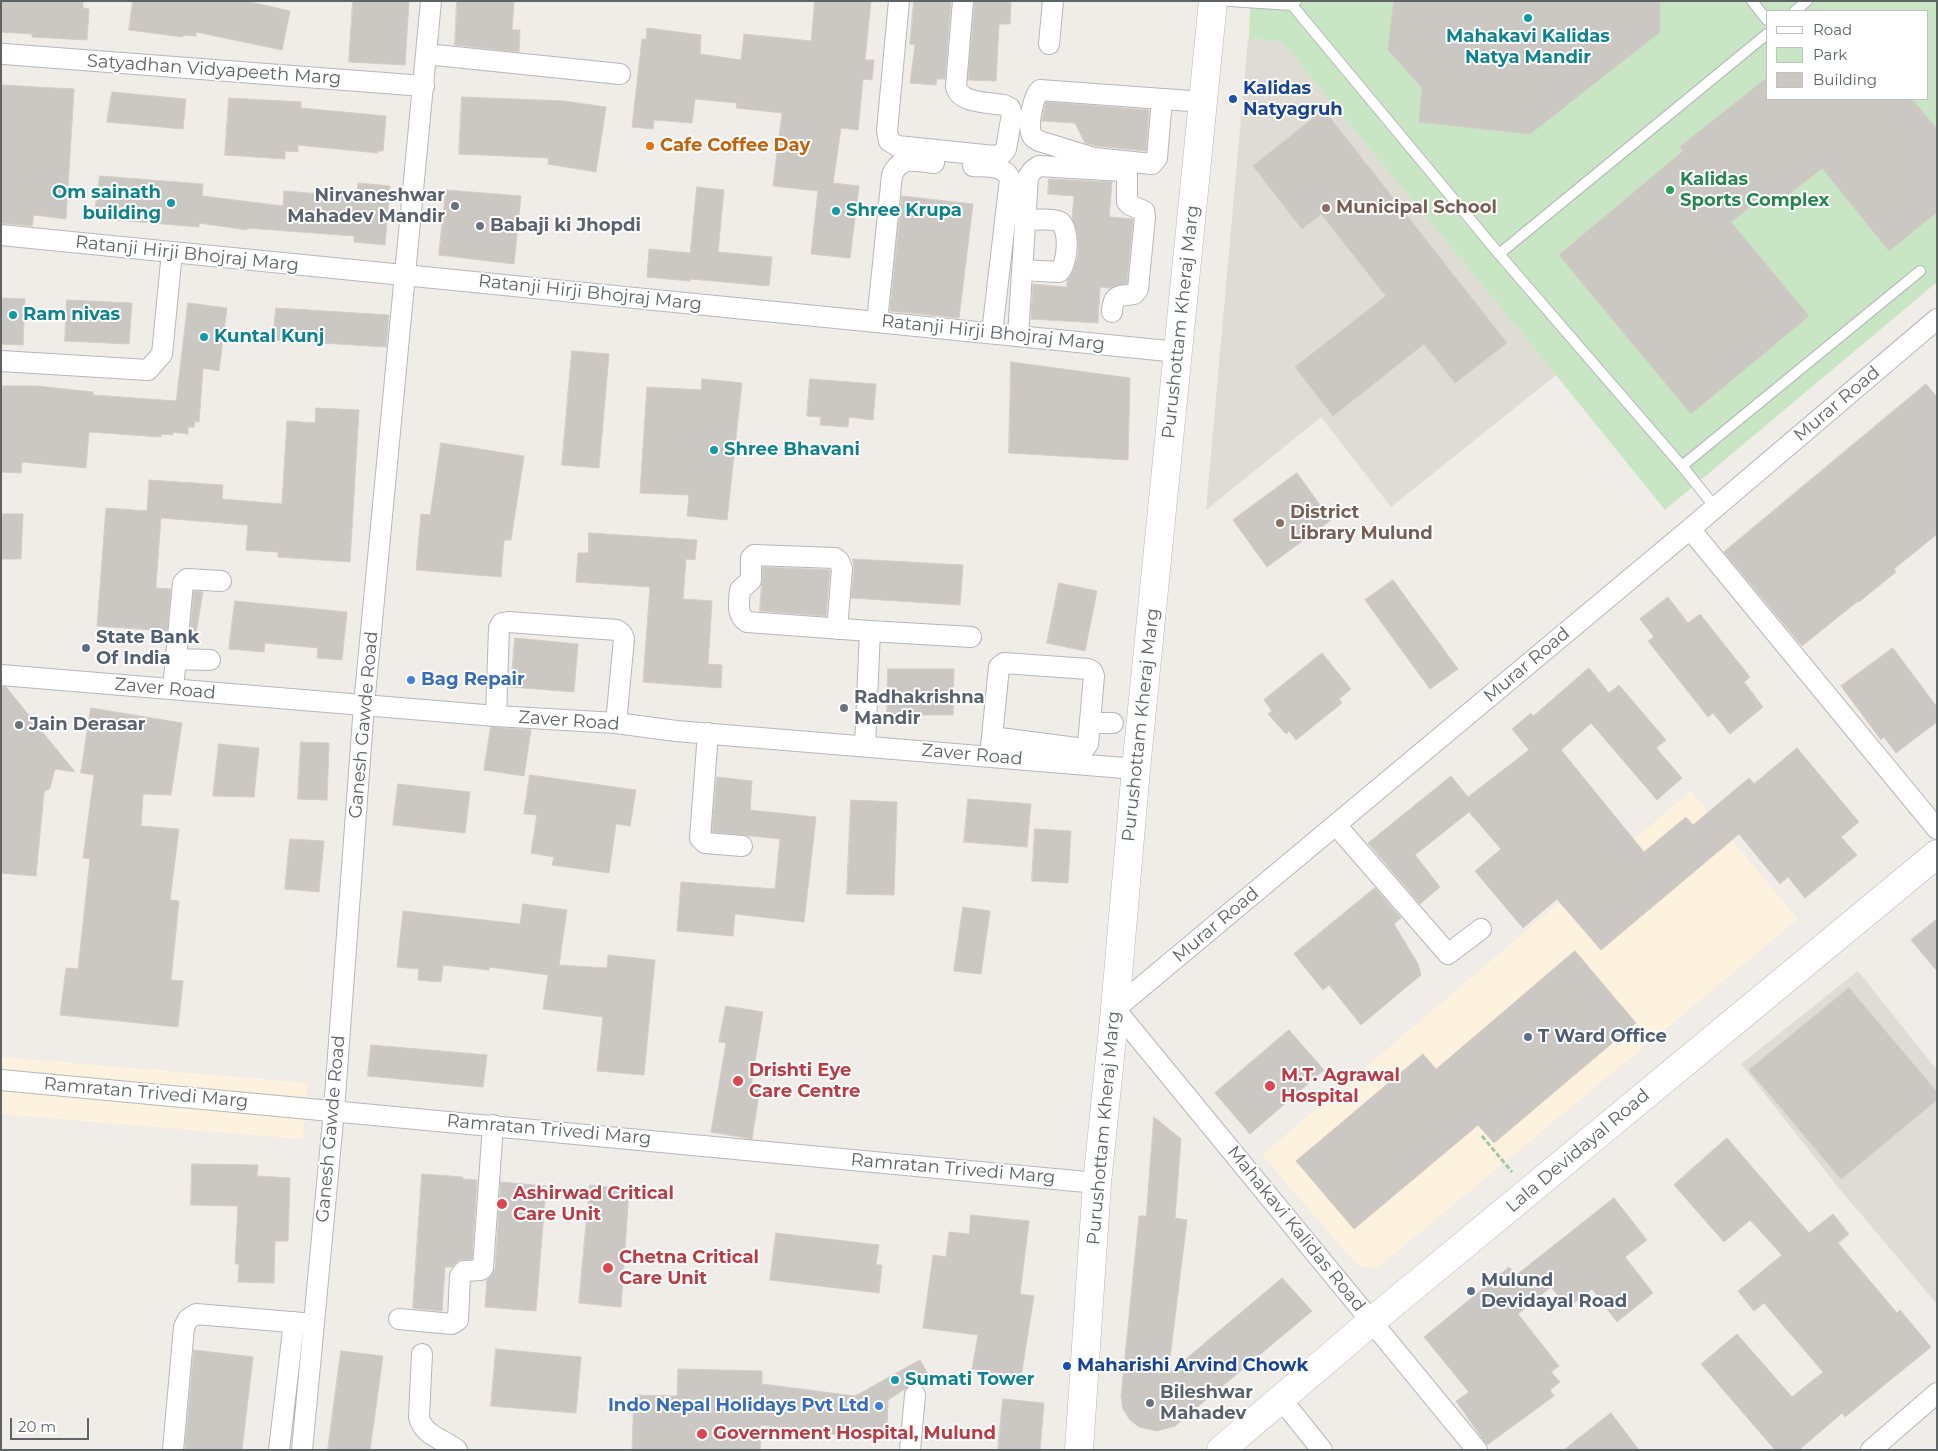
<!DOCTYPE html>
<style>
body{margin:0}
#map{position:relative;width:1938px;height:1451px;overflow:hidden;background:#f0ece7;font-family:Montserrat,sans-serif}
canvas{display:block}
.frame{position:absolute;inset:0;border:2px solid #5e6366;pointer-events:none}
.legend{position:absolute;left:1766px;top:10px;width:162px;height:90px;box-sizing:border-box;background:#fff;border:1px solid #bfc1c2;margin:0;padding:6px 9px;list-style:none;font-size:15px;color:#5e6366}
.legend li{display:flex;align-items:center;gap:10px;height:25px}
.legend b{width:25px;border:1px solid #bfc1c2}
.scale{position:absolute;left:10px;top:1418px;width:79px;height:22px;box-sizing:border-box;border:2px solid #5e6366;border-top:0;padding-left:6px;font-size:15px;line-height:18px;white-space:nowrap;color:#5e6366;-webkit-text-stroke:4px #fff;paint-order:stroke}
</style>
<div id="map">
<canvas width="1938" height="1451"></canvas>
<div class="frame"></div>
<ul class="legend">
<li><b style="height:6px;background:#fff"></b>Road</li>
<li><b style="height:14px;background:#c9e6c4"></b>Park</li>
<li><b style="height:14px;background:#cbc7c3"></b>Building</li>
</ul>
<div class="scale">20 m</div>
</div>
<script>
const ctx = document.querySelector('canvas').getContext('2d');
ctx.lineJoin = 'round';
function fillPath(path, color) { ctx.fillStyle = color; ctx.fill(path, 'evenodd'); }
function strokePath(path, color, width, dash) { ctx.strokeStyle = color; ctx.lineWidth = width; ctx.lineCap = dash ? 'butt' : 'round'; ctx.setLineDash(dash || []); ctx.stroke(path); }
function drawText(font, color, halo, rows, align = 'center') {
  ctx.font = font + ' Montserrat,sans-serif'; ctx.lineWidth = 4; ctx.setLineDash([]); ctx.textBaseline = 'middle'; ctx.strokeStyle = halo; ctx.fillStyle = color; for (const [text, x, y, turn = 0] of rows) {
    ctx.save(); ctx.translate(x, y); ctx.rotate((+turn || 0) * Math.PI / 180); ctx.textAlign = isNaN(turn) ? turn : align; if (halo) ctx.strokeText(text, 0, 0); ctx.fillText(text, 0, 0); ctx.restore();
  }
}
fillPath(new Path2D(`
 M1691,791l107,128 -421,349 -20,-3 -95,-110z
 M1,1057l307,26 -6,56 -301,-25z`), '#fdf2de');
fillPath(new Path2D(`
 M1248,39l33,2 275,334 -165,132 -70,-90 -115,93z
 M1858,971l79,99v234l-99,-117 -97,-123z`), '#dfdcd5');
fillPath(new Path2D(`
 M1250,1h687v281l-272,228 -109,-135 -275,-334 -32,-2zM1767,11h160v88h-160z`), '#c9e6c4');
const building = new Path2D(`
 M1,1h82v7l6,1 -2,31 -55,-3v-3l-31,-2z
 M133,1h113l44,10 -8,39 -86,-18v4l-13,-1v2l-54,-7z
 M353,1h56l-4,64 -56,-3z
 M457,1h57l-2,29h8l-1,22 -64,-7z
 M815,1h56l-6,59h9l-2,20 -9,-1 -5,51 -17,-2 -8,55 26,3 -9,72 -39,-4 7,-63 -45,-5 9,-73 -46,-5 1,-5 -42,-4 -3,24 -38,-3 -1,9 -21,-2 10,-88 4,1 1,-12 54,7 -1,19 41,6 3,-26 67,7z
 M914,1h37l-6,78h-8l-1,6 -26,-2 5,-38 -5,-1z
 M975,1h36l-1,23h-11l-3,57 -28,-1z
 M1394,1h266v31l-130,102 -111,-12 3,-34 -34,-38z
 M1767,78v21h145l25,30v83l-48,39 -67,-83 -50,40 -9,-11 -32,25 78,94 -118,98 -132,-159 124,-104 -3,-4z
 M1,85l73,4 -8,130 -32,-4 -2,11 -31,-3z
 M112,92l74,7 -3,30 -76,-7z
 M462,97l102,4 42,6 -10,65 -48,-8 1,-6 -90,-4z
 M229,98l72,4v6l85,8 -3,35h-5v2l-80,-8v7l-13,-1v8l-60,-4z
 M1046,102l103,8 -3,41 -50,-5 -11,-3 -10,-20 -33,-2z
 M1324,110l183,233 -52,40 -31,-39 -91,72 -38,-49 91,-71 -65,-82 -19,15 -49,-63z
 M100,176l103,8 -1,12 81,10 1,-15 73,6 1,-14 32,3 -5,59 -31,-3v-6l-107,-8v2l-48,-7v4l-105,-9z
 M1049,179l63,3 -3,35 24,2 -6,64 -17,5 -10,-1 -2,36 -67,-4 2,-35 34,3v-7l6,-8 5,-17v-20l-6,-17 2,-22 -26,-2z
 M697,187l27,3 -6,62 54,5 -3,29 -78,-7 -1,2 -43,-4 2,-28 41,4z
 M446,190l75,6 -7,68 -75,-9z
 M902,196l71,8 -14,114 -69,-7z
 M1,298l24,1 -2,46 -22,-1z
 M67,300l65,3 -3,41 -64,-3z
 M188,303l39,5 -8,63 -16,-3 -4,54 -4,-1 -1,6h-6v7l-15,-2v3l-12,-1v3l-72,-5 -3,36 -64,-6 -1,11 -20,-1v-86h36l56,6v3l83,6z
 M276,308l113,7 -3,32 -113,-7z
 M572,351l37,3 -10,114 -37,-3z
 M1011,362l119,16 -2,82 -119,-7z
 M702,379l40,4 -15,137 -40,-4 2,-21 -49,-2 7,-106 54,3z
 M810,379l66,5 -3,36 -24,-3 -1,10 -28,-2 1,-8 -14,-1z
 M1926,384l11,13v137l-43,35 2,3 -37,30 -1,-1 -56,45 -78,-94z
 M316,408l43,2 -9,152 -72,-5v-5l-32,-2 2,-25 -87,-7 -5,66v4l15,1 -4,42 -70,-5 9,-118 41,3 2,-31 74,5 -1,14 60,5 5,-83 28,2z
 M441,443l83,13 -13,84h-7l-3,37 -85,-7 5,-56 9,1z
 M1297,473l34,47 -64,47 -34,-47z
 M1,514h22l-2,45h-20z
 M589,533l108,7 -2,20 -9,-1 -3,40 29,2 -4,63 14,1 -1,23 -78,-6 7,-95 -74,-5 2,-29h10z
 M853,559l110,6 -3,40 -109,-7 3,-28z
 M763,567l67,3 -4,46 -66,-5z
 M1393,580l65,89 -28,20 -65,-89z
 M1059,583l38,8 -12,60 -38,-8z
 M194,591l9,1 -7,41h-6z
 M1668,597l20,26 12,-9 50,63 -6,5 19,25 -33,27 -17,-21 -5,4 -60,-76 6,-4 -14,-18z
 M235,601l112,11 -5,48 -25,-2 1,-10 -53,-5 -1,9 -35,-3z
 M515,638l63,6 -4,48 -63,-5z
 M1893,648l44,59v15l-41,31 -12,-16 -3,3 -40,-54z
 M1322,653l29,36 -12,10 3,4 -46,37 -7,-9 -3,3 -18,-20 4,-3 -8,-11z
 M1589,668l20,25 10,-8 47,55 -10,8 26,30 -25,22 -66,-77 -30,27 83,102 42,-35 7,8 56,-47 5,6 43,-36 62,74 -18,15 16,18 -52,43 -17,-21 -8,7 -41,-50 -138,116 -44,-51 -34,29 -48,-57 26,-22 -32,-37 -54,43 25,32 -20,17 -52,-61 83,-67 17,21 61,-47 -17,-21 19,-16 2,3z
 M888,669h66l-1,46h-66z
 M1,687h5l69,85 -20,-3 -5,19 -6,4 -8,84 -35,-3z
 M91,708l91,15 -11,72 -28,-1 -2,32 38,3 -9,71 9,1 -8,79 12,1 -5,46 -118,-12 6,-47 12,1 12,-110 -7,-1 11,-83 -13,-2z
 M491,727l40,3 -7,46 -40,-6z
 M301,742l28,1 -2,57 -29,-1z
 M219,744l40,4 -5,49 -41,-1z
 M530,775l106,15 -6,36 -14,-2 -7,49 -57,-8 2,-8 -23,-4 6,-38 -13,-1z
 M717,777l35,4 -2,29 66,7 -12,105 -69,-8 -2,22 -56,-5 4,-49 94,7 5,-50 -68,-7z
 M398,784l72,8 -5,41 -72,-8z
 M968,799l63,5 -4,43 -63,-5z
 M851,800l46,2 -3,93 -47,-1z
 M1035,829l36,2 -3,52 -36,-2z
 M290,839l34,2 -5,51 -34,-3z
 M1375,888l26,30 -7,6 24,40 3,11 -60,50 -32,-40 -6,5 -29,-36z
 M523,904l44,6 -8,55 48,3 1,-13 47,5 -11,115 -47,-4 6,-54 -60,-8 5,-34 -58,-8 -1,3 -46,-5 -2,17 -23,-2 1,-11 -22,-2 6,-56 117,13z
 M963,907l27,4 -9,63 -27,-3z
 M1937,919v52l-26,-31z
 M1575,951l61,72 -142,120 -16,-18 -124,104 -58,-68 127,-107 13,15z
 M1849,988l88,104v8l-96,79 -92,-109z
 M726,1006l37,6 -12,74 9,2 -8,51 -41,-7 15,-89 -7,-1z
 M1289,1030l35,40 -74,64 -35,-41z
 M371,1045l116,10 -4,32 -115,-11z
 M1154,1117l27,22 -6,79 12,2 -19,154 114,-96 30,33 -137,115 -18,5 -18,-4 -9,-7 -7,-11 -2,-12 18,-181h7z
 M1727,1138l82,95 24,-19 16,20 -11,9 59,70 3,-3 31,37 -86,70 -3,-4 -43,37h-24l-74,-86 36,-30 55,63 31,-25 -59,-69 -10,8 -16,-20 44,-36 -32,-35 -26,22 -50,-57z
 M192,1164l66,1 -1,11 33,2 -2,63h-13l-1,42 -36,-1 1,-18h-4l3,-58 -47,-1z
 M422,1174l41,3v2l14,1 -5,79 -13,1 -7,7h-7l-3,44 -29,-3z
 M501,1182l45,4 -10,125 -51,-4 2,-27 4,-4 4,-7z
 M590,1185l39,5 -8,117 -42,-4z
 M1614,1198l33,42 -22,17 28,36 -36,29 -25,-33 -24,19 -17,-21 -33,27 41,52 -8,6 9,10 -10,8 4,6 -67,49 -31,-44 13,-9 -45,-55 85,-70 7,8z
 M971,1215l58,6 -9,73 14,2 -13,81 -49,-8 6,-34 -55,-7 10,-73 13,2 3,-25 20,2z
 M776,1233l103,12 -3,20h6l-3,28 -109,-13z
 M496,1349l85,8 -5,56 -85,-7z
 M194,1350l59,7 -11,93h-57z
 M341,1351l42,5 -13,94h-42z
 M920,1360l8,14 -40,26 -1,30 -46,-2 -1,7 -79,-10 -1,25h-128l2,-55 43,1 1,-27 84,2v13l93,12z
 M1003,1399l41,4 -4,47h-42z
 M1611,1413l28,37h-75z`);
fillPath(building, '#cbc7c3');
strokePath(building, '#d4cdc5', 1);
const lane = new Path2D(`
 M1229,1l63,4
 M1296,1l-4,4 207,249 183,212 33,41
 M1752,1l15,19
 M1795,11l12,-10
 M1499,254l268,-220
 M1682,466l238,-195`);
const street = new Path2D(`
 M899,1l-12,130 2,10 8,5 97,10 8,-2 4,-5 6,-35 -2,-6 -6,-3c-15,-3 -45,-1 -48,-19l7,-85
 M1049,44l4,-43
 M4,54l420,32
 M426,54l194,20
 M1162,99l-5,59 -5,6 -58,-6 -55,-17c-3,-2 -7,-3 -8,-8 -3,-9 2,-37 9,-43l164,12
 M973,166c14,1 32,-1 37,13l-18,154
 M1,235l1177,117
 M1022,270l37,2c9,-7 12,-47 -1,-51 -9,-3 -23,-1 -32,-1
 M877,322l15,-147c9,-20 24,-14 42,-12
 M1018,336l10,-159 5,-7 6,-4 84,5 4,4v27l3,3 14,6 1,6 -7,72 -4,5c-16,3 -21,-1 -22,18
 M1,361l147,9 14,-16 10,-102
 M1690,529l247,300
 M837,629l5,-60 -3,-8 -4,-3 -81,-3 -3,3v22l-11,10c-1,12 -4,25 7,32l123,9
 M176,659l34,1
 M1,675l495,41 120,7 60,8 460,38
 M173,689l10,-106 4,-4 34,2
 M496,716l3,-88 3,-5 6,-1 109,8 5,4 2,5 -8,84
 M1090,723h23
 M708,733l-8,105 5,5 37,3
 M865,746l5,-115 101,6
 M990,756l2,-19 7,-70 5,-4 84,6 4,2 2,5 -6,68 -4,5 -92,-12
 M1336,825l112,129 33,-25
 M1,1080l1096,103
 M399,1319l53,5 6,-4 2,-44 4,-5 17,-1 2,-2 10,-143
 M422,1354l-3,63c4,19 25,22 38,33
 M1281,1399l41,51
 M173,1450l11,-123 4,-8 8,-5 118,10
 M279,1450l15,-128
 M302,1450l32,-340 30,-405 67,-704
 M910,1450l5,-55
 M1477,1450l-362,-441 575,-480 247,-210
 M1871,1450l66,-57`);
const secondary = new Path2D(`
 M1079,1450l18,-267 18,-174 21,-240 77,-768
 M1221,1450l151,-129 565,-467`);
strokePath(lane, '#b4b7ba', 12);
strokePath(street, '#b4b7ba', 22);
strokePath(secondary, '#b3b7ba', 29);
strokePath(new Path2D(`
 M1482,1136l30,36`), '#9fc9a5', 3, [5, 2.5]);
strokePath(lane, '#fff', 10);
strokePath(street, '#fff', 20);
strokePath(secondary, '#fff', 28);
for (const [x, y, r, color] of [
 [1528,18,5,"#0f9aa8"],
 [1233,99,5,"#1a4fb4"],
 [650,146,5,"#e8710a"],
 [1670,190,5,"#2e9e5b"],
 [171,203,5,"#0f9aa8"],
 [455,206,5,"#6b7280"],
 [1326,208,5,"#8d6e63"],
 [836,211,5,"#0f9aa8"],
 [480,226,5,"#6b7280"],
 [13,315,5,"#0f9aa8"],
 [204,337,5,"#0f9aa8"],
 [714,450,5,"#0f9aa8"],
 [1280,523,5,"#8d6e63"],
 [86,648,5,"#5c6f8a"],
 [411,680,5,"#3f7fe0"],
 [844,708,5,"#6b7280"],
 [19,725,5,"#6b7280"],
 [1528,1037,5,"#5c6f8a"],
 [738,1081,6,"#e0444e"],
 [1270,1086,6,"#e0444e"],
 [502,1204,6,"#e0444e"],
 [608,1268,6,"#e0444e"],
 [1471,1291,5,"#5c6f8a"],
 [1067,1366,5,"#1a4fb4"],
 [895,1380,5,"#0f9aa8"],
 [1150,1403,5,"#6b7280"],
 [879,1406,5,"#3f7fe0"],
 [702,1434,6,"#e0444e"]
]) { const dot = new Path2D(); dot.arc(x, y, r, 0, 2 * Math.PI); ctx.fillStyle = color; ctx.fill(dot); strokePath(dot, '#fff', 2); }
drawText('bold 18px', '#0d838f', '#fff', [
 ["Mahakavi Kalidas",1528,37,"center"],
 ["Natya Mandir",1528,58,"center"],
 ["Om sainath",161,193,"right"],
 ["building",161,214,"right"],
 ["Shree Krupa",846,211],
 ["Ram nivas",23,315],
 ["Kuntal Kunj",214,337],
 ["Shree Bhavani",724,450],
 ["Sumati Tower",905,1380]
], 'left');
drawText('18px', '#5e6366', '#fff', [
 ["Satyadhan Vidyapeeth Marg",214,70,4],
 ["Ratanji Hirji Bhojraj Marg",187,254,6],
 ["Ratanji Hirji Bhojraj Marg",590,293,6],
 ["Purushottam Kheraj Marg",1181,322,-84],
 ["Ratanji Hirji Bhojraj Marg",993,333,6],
 ["Murar Road",1837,404,-40],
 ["Murar Road",1527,665,-40],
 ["Zaver Road",165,689,5],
 ["Zaver Road",569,721,4],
 ["Ganesh Gawde Road",364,725,-85],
 ["Purushottam Kheraj Marg",1141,725,-84],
 ["Zaver Road",972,755,5],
 ["Murar Road",1216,925,-40],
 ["Ramratan Trivedi Marg",146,1093,5],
 ["Purushottam Kheraj Marg",1104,1128,-85],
 ["Ganesh Gawde Road",331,1129,-85],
 ["Ramratan Trivedi Marg",549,1130,5],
 ["Lala Devidayal Road",1578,1151,-40],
 ["Ramratan Trivedi Marg",953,1169,5],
 ["Mahakavi Kalidas Road",1296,1229,51]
]);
drawText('bold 18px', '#164399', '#fff', [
 ["Kalidas",1243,89],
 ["Natyagruh",1243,110],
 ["Maharishi Arvind Chowk",1077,1366]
], 'left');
drawText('bold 18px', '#c56008', '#fff', [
 ["Cafe Coffee Day",660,146]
], 'left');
drawText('bold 18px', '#27864d', '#fff', [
 ["Kalidas",1680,180],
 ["Sports Complex",1680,201]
], 'left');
drawText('bold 18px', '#5b616d', '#fff', [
 ["Nirvaneshwar",445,196,"right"],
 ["Mahadev Mandir",445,217,"right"],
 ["Babaji ki Jhopdi",490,226],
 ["Radhakrishna",854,698],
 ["Mandir",854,719],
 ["Jain Derasar",29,725],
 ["Bileshwar",1160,1393],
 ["Mahadev",1160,1414]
], 'left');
drawText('bold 18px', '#785e54', '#fff', [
 ["Municipal School",1336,208],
 ["District",1290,513],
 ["Library Mulund",1290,534]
], 'left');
drawText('bold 18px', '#4e5e75', '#fff', [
 ["State Bank",96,638],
 ["Of India",96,659],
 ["T Ward Office",1538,1037],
 ["Mulund",1481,1281],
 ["Devidayal Road",1481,1302]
], 'left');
drawText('bold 18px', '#366cbe', '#fff', [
 ["Bag Repair",421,680],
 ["Indo Nepal Holidays Pvt Ltd",869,1406,"right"]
], 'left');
drawText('bold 18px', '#be3a42', '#fff', [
 ["Drishti Eye",749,1071],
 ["Care Centre",749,1092],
 ["M.T. Agrawal",1281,1076],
 ["Hospital",1281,1097],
 ["Ashirwad Critical",513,1194],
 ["Care Unit",513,1215],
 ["Chetna Critical",619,1258],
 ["Care Unit",619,1279],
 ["Government Hospital, Mulund",713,1434]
], 'left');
</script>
